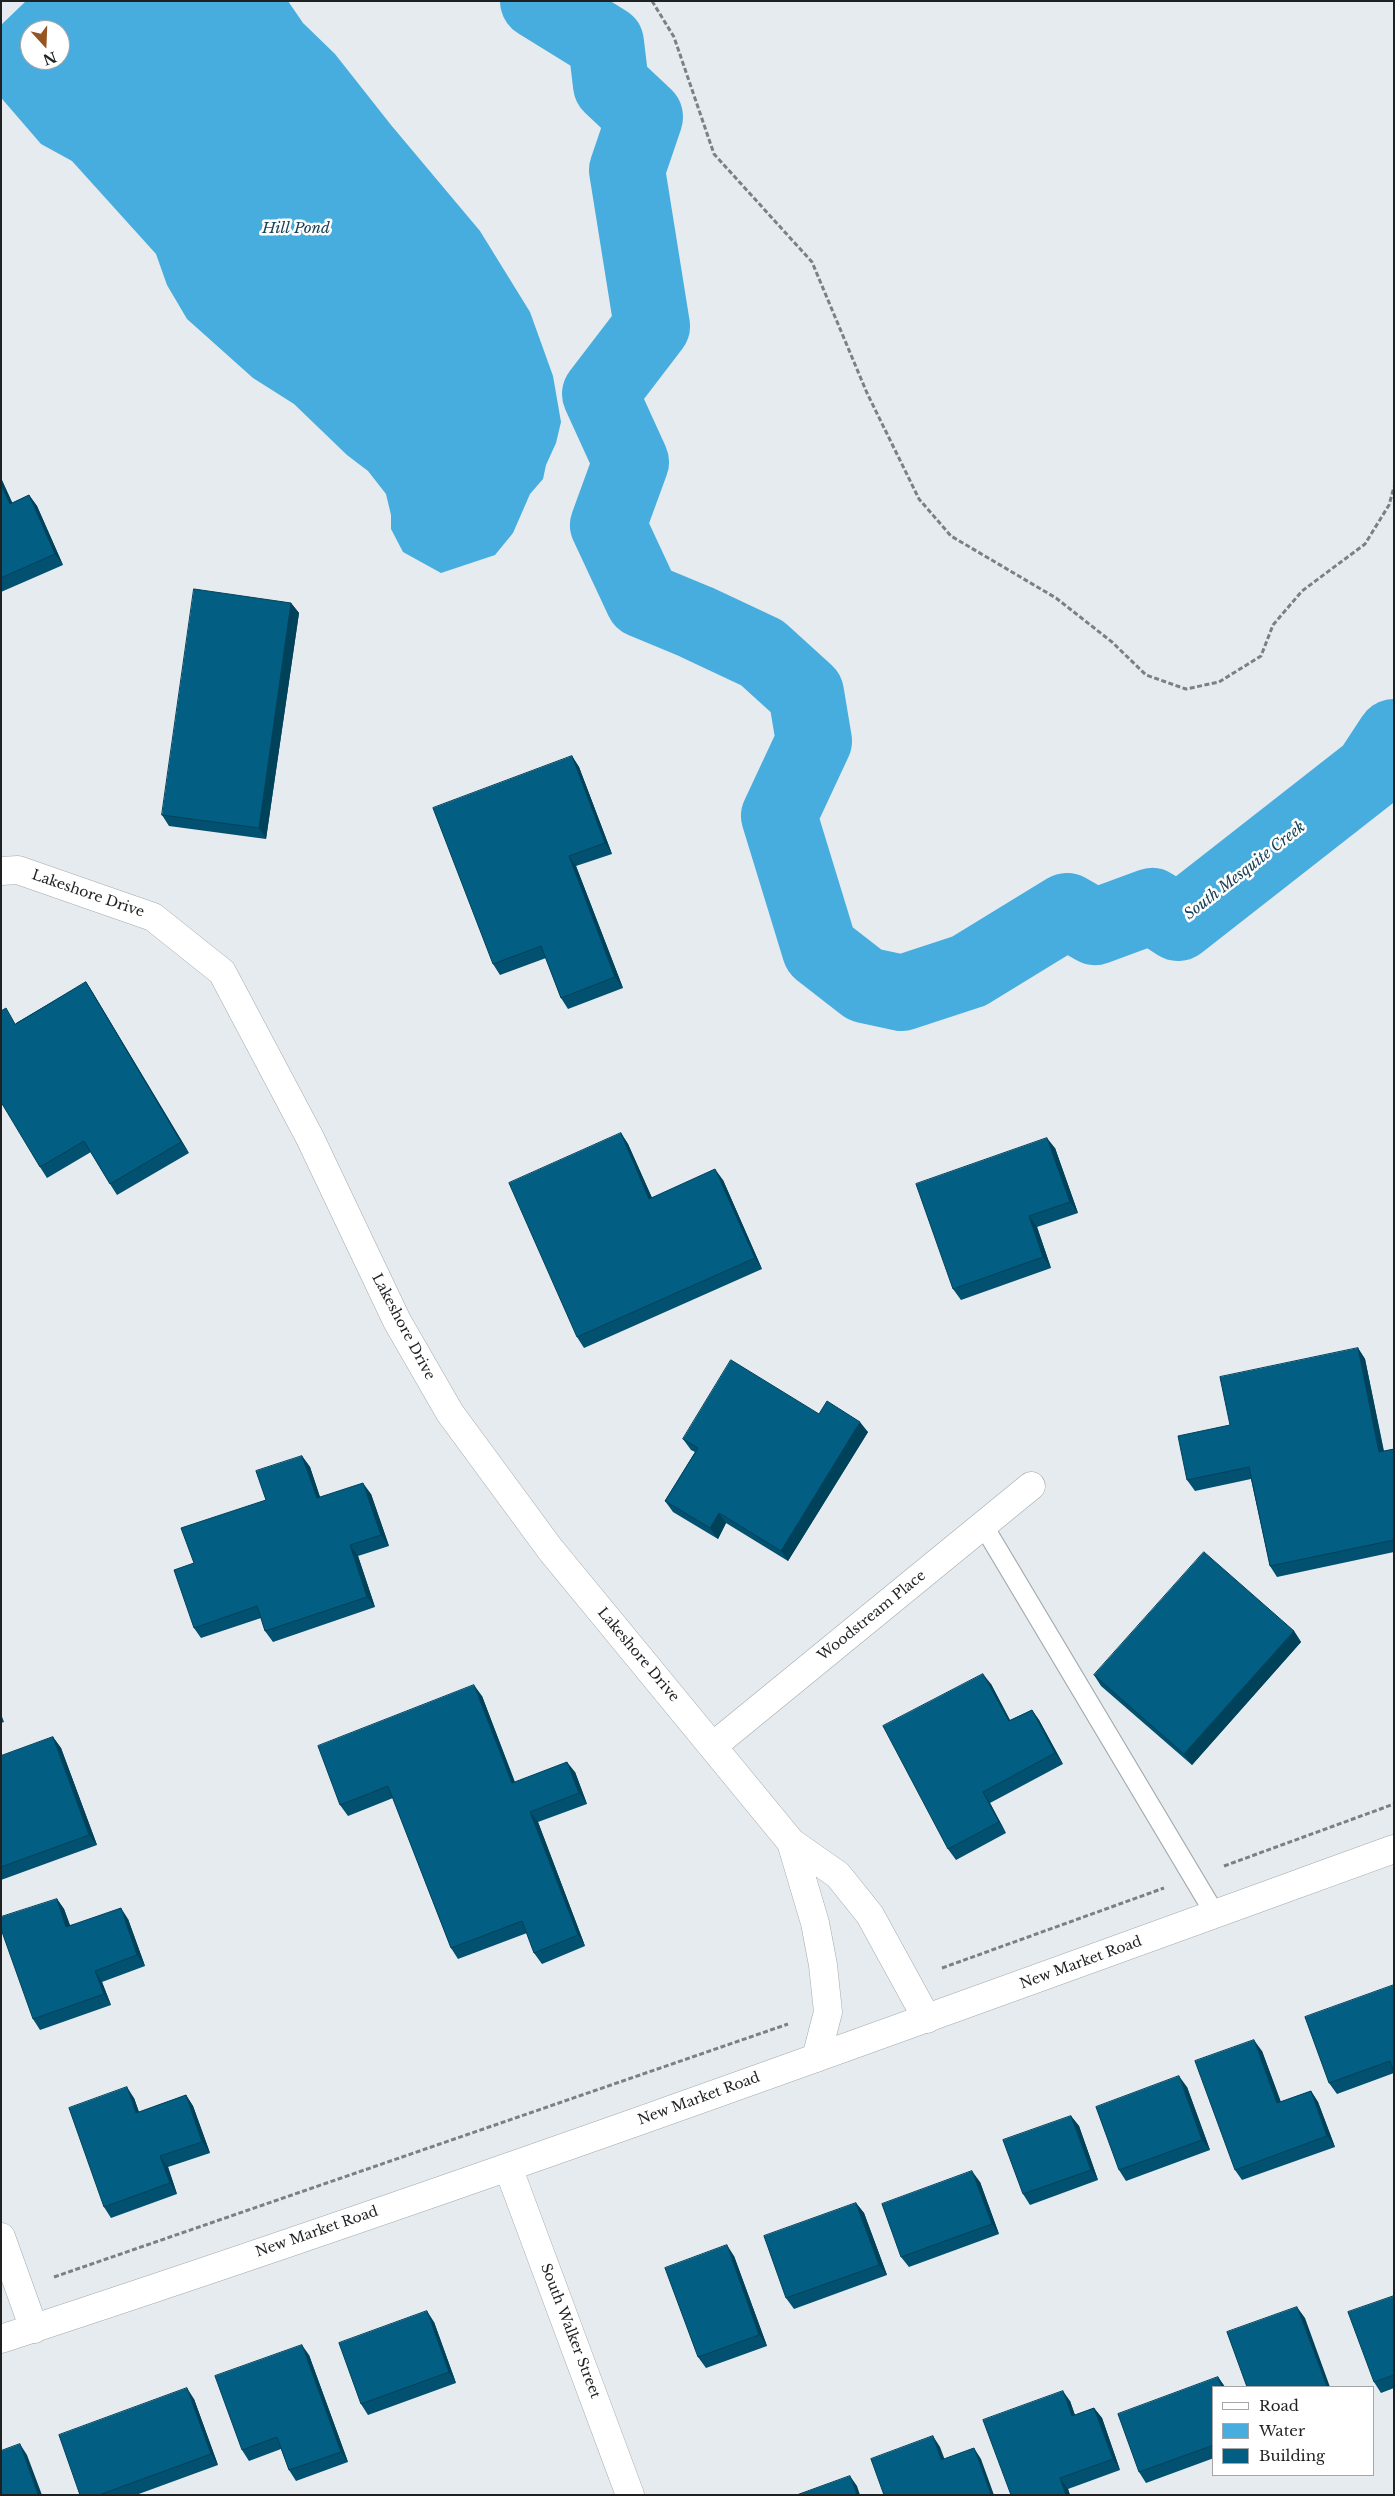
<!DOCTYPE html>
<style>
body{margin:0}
#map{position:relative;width:1395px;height:2496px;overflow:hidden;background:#e5ebef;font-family:"Libre Baskerville",serif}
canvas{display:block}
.frame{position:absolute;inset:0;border:2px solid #1e2022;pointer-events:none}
.legend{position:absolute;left:1212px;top:2386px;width:162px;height:90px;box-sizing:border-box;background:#fff;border:1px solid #a5a6a7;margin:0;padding:6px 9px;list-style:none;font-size:15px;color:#1e2022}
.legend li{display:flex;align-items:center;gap:10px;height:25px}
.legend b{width:25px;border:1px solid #a5a6a7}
.north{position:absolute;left:20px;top:20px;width:50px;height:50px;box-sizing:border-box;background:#fff;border:1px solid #a5a6a7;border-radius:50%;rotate:160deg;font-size:14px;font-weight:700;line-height:20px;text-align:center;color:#1e2022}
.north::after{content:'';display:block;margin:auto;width:18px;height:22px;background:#975423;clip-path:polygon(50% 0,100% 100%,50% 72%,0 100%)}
</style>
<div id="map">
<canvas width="1395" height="2496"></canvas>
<div class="frame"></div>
<ul class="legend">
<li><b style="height:6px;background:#fff"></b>Road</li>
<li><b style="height:14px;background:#47acde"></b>Water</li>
<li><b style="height:14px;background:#025e82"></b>Building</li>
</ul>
<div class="north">N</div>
</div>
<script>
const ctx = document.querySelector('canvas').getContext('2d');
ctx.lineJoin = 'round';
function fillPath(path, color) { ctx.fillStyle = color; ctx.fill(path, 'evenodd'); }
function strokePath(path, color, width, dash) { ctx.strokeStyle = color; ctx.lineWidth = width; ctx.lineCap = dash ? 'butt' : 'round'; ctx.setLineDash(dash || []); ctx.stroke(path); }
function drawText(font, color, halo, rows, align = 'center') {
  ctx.font = font + ' "Libre Baskerville",serif'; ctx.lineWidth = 5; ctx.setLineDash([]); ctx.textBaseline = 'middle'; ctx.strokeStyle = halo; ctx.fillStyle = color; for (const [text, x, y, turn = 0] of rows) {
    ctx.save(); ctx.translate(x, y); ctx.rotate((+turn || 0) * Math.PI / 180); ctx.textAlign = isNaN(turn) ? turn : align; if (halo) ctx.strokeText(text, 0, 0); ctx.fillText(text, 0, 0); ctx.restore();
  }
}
fillPath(new Path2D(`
 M26,1h262l15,22 32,31 56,71 89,106 50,81 23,64 8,46 -5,21 -10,22 -3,14 -13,15 -17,39 -18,22 -54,18 -38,-21 -12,-23v-14l-5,-21 -18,-23 -21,-16 -53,-51 -41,-26 -66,-59 -20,-34 -11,-31 -84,-93 -31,-17 -38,-44 -2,-3v-72zM30,30h30v30h-30z`), '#47acde');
strokePath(new Path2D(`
 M538,1l68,42 5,42 34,32 -18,53 25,156 -52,68 31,68 -23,63 35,75 53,22 66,31 44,40 8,48 -35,75 41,134 45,35 37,8 67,-22 98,-60 28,16 57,-21 26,17 193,-151 23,-35`), '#47acde', 76);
const lane = new Path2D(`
 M983,1525l232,389`);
const street = new Path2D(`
 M1,871l17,-1 135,47 69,55 88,166 87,183 53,92 100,136 241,293 47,33 32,40 57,104
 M713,1746l318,-260
 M791,1842l24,81 8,42 5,47 -12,46
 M1,2237l33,92`);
const secondary = new Path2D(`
 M508,2167l122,328
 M1,2339c468,-153 930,-322 1393,-490`);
strokePath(lane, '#a3aaad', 21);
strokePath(street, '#a3aaad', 29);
strokePath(secondary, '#a3aaad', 29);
strokePath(new Path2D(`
 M652,1l22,36 40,117 98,108 55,131 52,106 32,37 105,62 56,44 34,33 40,14 33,-7 42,-26 12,-31 29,-34 63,-47 24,-39 5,-18
 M1224,1866l170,-62
 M942,1968l222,-80
 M54,2277l734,-253`), '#7c8083', 3, [5, 2.5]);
strokePath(lane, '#fff', 19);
strokePath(street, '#fff', 28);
strokePath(secondary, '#fff', 28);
fillPath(new Path2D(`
 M1,478l11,25 17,-8 8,11 26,59 -62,27z
 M291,603l8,10 -33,226 -97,-13 -7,-11z
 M572,756l7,11 33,87 -36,12 47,122 -55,21 -7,-11 -15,-40 -46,17 -7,-11z
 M86,982l7,11 96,160 -72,42 -7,-11 -19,-32 -44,26 -7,-11 -24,-144z
 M621,1133l7,11 24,54 71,-18 39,89 -178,79 -7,-11z
 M1055,1148l23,65 -41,14 14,41 -90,32 -8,-11z
 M1358,1348l7,11 19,92 10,-2v103l-117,25 -7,-11 -19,-87 -56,12 -8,-11 43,-55z
 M819,1414l49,18 -80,129 -62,-38 -8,16 -45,-27 -8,-11 30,-49 -4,-2 -8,-11z
 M302,1456l8,11 10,30 51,-3 18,52 -31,10 17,51 -102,35 -8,-11 -4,-13 -60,20 -7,-10v-65l72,-63z
 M1294,1631l7,11 -109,123 -91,-79 -7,-11z
 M991,1684l19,36 22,-10 7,10 24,44 -73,39 16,30 -50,27 -8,-11z
 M482,1696l33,86 60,-10 12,32 -49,18 47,124 -43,18 -8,-11 -7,-20 -69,26 -7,-11 -58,-150 -45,18 -8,-11z
 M1,1714l3,8 -3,1z
 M53,1737l8,11 36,97 -96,35v-124z
 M57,1899l7,10 6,16 58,-6 17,47 -43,16 9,23 -71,25 -7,-11z
 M1394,1985v88l-57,21 -8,-11z
 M1262,2051l19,51 30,-11 7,11 17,45 -93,33 -7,-10z
 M1187,2087l23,63 -84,31 -7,-11z
 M186,2095l7,11 17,47 -42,14 9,27 -66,24 -7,-11 30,-109 5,14z
 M1071,2116l8,10 19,54 -68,25 -7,-11z
 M980,2182l19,52 -90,33 -8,-10z
 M856,2203l8,10 23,62 -93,34 -8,-11z
 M734,2256l33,90 -61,22 -8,-11z
 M1394,2296v92l-13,5 -7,-11z
 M434,2322l22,61 -88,32 -7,-11z
 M309,2355l39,107 -52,19 -7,-11 -8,-21 -32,12 -7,-11z
 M1218,2377l7,10h-11v71l-68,25 -7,-11z
 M194,2399l24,66 -82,30h-56z
 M1070,2401l5,14 19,-7 8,10 18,52 -52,19 2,6h-59z`), '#025170');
fillPath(new Path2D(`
 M1,478l17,37 -8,-11 -9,-20z
 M29,495l8,11 26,59 -8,-11z
 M291,603l8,10 -33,226 -7,-11z
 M572,756l7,11 33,87 -7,-11z
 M569,856l7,10 47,122 -8,-11z
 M86,982l7,11 96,160 -8,-11z
 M621,1133l7,11 29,65 -8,-10z
 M1047,1138l8,10 23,65 -8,-11z
 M715,1169l8,11 39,89 -7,-11z
 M1029,1216l8,11 14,41 -8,-11z
 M1358,1348l7,11 21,104 -7,-11z
 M860,1422l8,10 -80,129 -7,-10z
 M302,1456l8,11 14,42 -7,-11z
 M363,1483l8,11 18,52 -8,-11z
 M719,1513l7,10 -8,16 -8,-11z
 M350,1545l8,11 17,51 -8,-10z
 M1294,1631l7,11 -109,123 -8,-11z
 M983,1674l8,10 25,48 -7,-11z
 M474,1685l8,11 37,98 -7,-11z
 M1032,1710l7,10 24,44 -8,-11z
 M53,1737l8,11 36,97 -8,-10z
 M567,1762l8,10 12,32 -8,-11z
 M983,1792l7,11 16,30 -7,-11z
 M530,1812l8,10 47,124 -7,-11z
 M57,1899l7,10 10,28 -8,-10z
 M121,1908l7,11 17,47 -8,-11z
 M95,1971l7,11 9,23 -7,-11z
 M1254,2040l8,11 23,63 -8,-11z
 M1179,2076l8,11 23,63 -8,-10z
 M127,2087l7,11 9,26 -7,-11z
 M1311,2091l7,11 17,45 -8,-11z
 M186,2095l7,11 17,47 -8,-11z
 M1071,2116l8,10 19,54 -7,-10z
 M160,2156l8,11 9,27 -7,-11z
 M972,2171l8,11 19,52 -7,-10z
 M856,2203l8,10 23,62 -8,-10z
 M727,2245l7,11 33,90 -8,-11z
 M1297,2307l8,11 25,69h-3z
 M427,2311l7,11 22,61 -7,-11z
 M302,2345l7,10 39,107 -7,-10z
 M1218,2377l7,10h-3z
 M187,2388l7,11 24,66 -7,-11z
 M1063,2391l7,10 9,26 -7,-11z
 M1094,2408l8,10 18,52 -7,-11z
 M933,2436l7,11 9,24 -8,-11z
 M20,2444l7,11 15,40h-4z
 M974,2448l7,11 13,36h-3z
 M850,2476l7,10 3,9h-3z
 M1060,2478l8,11 2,6h-4z`), '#01425b');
const building = new Path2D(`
 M1,484l9,20 19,-9 26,59 -54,24z
 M194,589l97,14 -32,225 -97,-13z
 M572,756l33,87 -36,13 46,121 -54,21 -20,-52 -48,18 -60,-156z
 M86,982l95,160 -71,42 -26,-43 -44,26 -39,-65v-91l5,-3 9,16z
 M621,1133l28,66 66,-30 40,89 -178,79 -68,-154z
 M1047,1138l23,64 -41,14 14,41 -90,32 -37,-105z
 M1358,1348l21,104 15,-3v91l-124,26 -21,-99 -62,13 -9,-44 52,-11 -10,-48z
 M731,1360l88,54 8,-13 33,21 -79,129 -62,-38 -9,15 -45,-27 33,-53 -15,-9z
 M302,1456l15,42 46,-15 18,52 -31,10 17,52 -102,34 -8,-25 -63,22 -20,-58 20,-7 -13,-35 85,-28 -10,-29z
 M1204,1552l90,79 -110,123 -90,-79z
 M983,1674l26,47 23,-11 23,43 -72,39 16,30 -51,27 -65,-123z
 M474,1685l38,98 55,-21 12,31 -49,19 48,123 -44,18 -12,-32 -71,27 -63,-162 -48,19 -22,-59z
 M53,1737l36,98 -88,32v-111z
 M57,1899l9,28 55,-19 16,47 -42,16 9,23 -71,25 -32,-90v-12z
 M1394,1985v87l-4,-11 -61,22 -24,-66z
 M1254,2040l23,63 34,-12 16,45 -92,34 -40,-109z
 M1179,2076l23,64 -83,30 -23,-63z
 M127,2087l9,26 50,-18 16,47 -42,14 10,27 -66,24 -35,-99z
 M1071,2116l20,54 -68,24 -20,-54z
 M972,2171l20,53 -91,33 -19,-53z
 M856,2203l23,62 -93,33 -22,-62z
 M727,2245l32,90 -61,22 -33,-89z
 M1394,2296v79l-20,7 -26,-70z
 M1297,2307l30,80h-80l-20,-55z
 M427,2311l22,61 -88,32 -22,-61z
 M302,2345l39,107 -52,18 -12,-33 -35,13 -27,-74z
 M1218,2377l4,10h-8v58l-75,27 -21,-58z
 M187,2388l24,66 -112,41h-19l-21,-60z
 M1063,2391l9,25 22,-8 19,51 -53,19 6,17h-55l-28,-75z
 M933,2436l8,24 33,-12 17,47h-107l-13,-36z
 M20,2444l18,51h-37v-44z
 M850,2476l7,19h-60z`);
fillPath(building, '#025e82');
strokePath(building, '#01425b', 1);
drawText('14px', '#1e2022', '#fff', [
 ["Lakeshore Drive",88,894,19],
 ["Lakeshore Drive",403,1327,62],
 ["Woodstream Place",872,1616,-39],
 ["Lakeshore Drive",638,1655,50],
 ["New Market Road",1081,1963,-20],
 ["New Market Road",699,2099,-20],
 ["New Market Road",317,2232,-19],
 ["South Walker Street",570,2331,69]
]);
drawText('italic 15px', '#174257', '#fff', [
 ["Hill Pond",296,229],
 ["South Mesquite Creek",1245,871,-38]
]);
</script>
